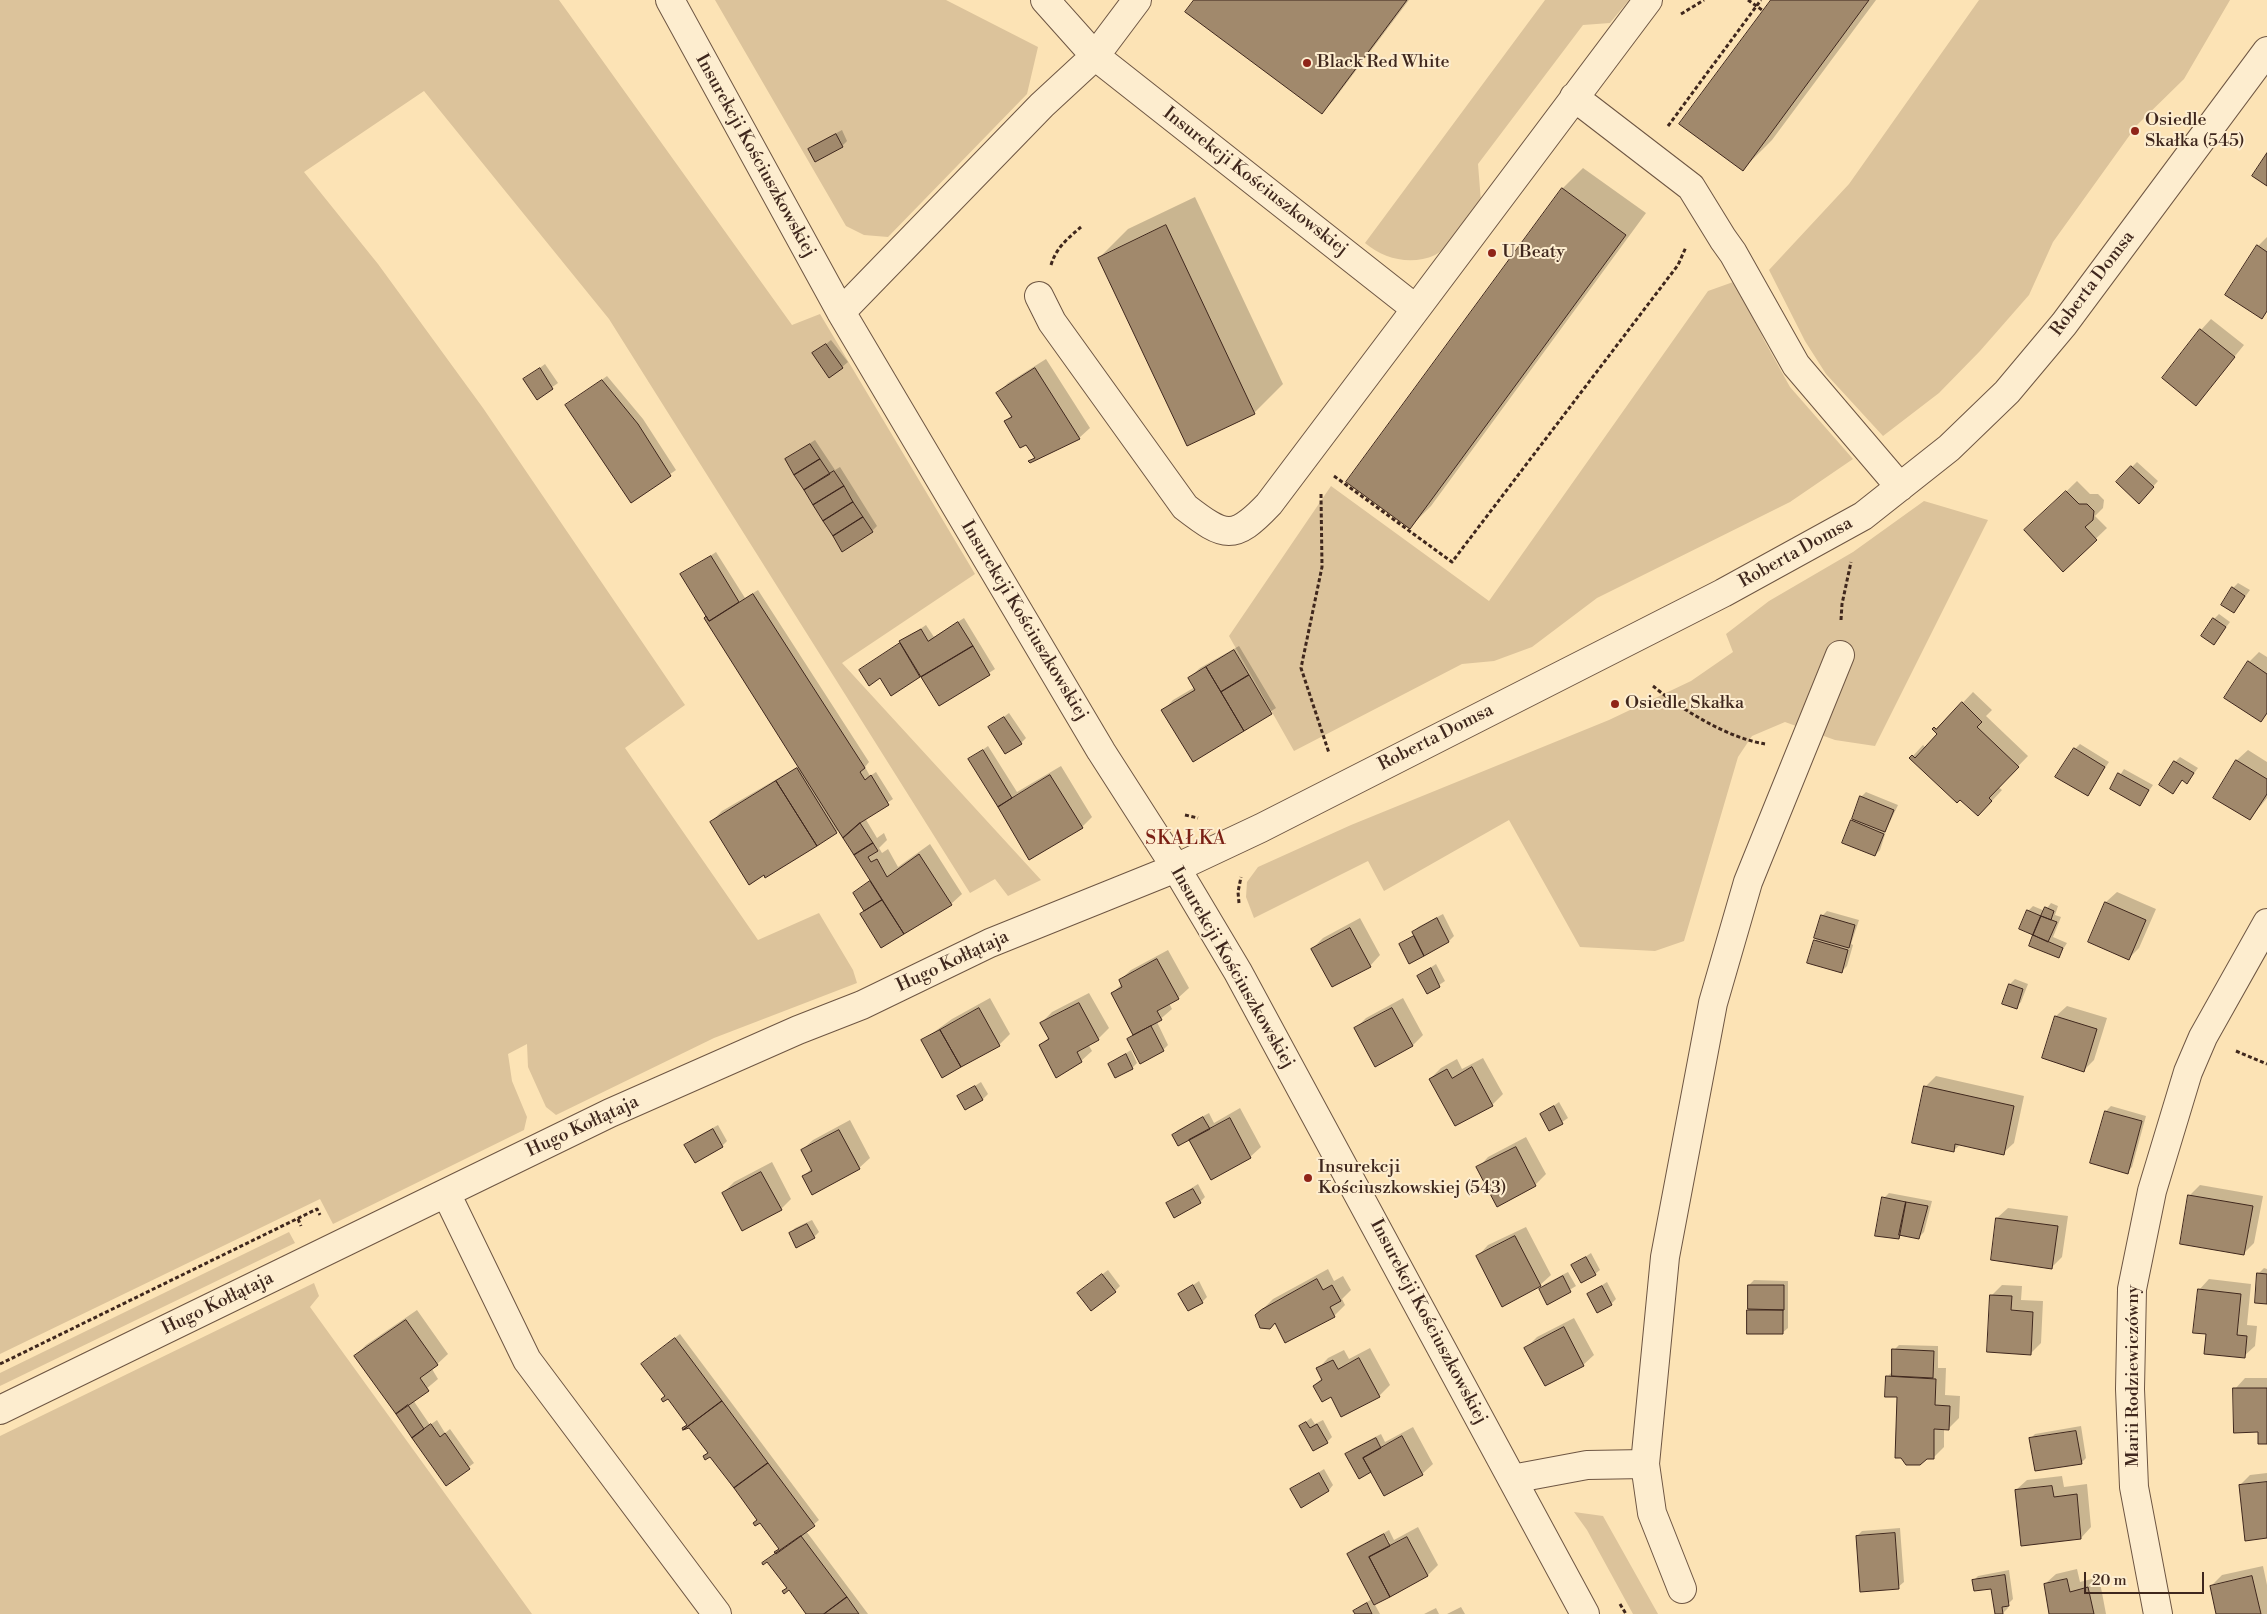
<!DOCTYPE html>
<meta charset="utf-8">
<style>
body{margin:0}
#map{position:relative;width:2267px;height:1614px;overflow:hidden;background:#fce3b5;font-family:"Libre Bodoni",serif}
canvas{display:block}
.scale{position:absolute;left:2084px;top:1572px;width:120px;height:22px;box-sizing:border-box;border:2px solid #3f271d;border-top:0;padding-left:6px;font-size:15px;line-height:18px;white-space:nowrap;color:#3f271d;-webkit-text-stroke:4px #fdedcf;paint-order:stroke}
</style>
<div id="map">
<canvas width="2267" height="1614"></canvas>
<div class="scale">20 m</div>
</div>
<script>
const ctx = document.querySelector('canvas').getContext('2d');
ctx.lineJoin = 'round';
function fillPath(path, color) { ctx.fillStyle = color; ctx.fill(path, 'evenodd'); }
function strokePath(path, color, width, dash) { ctx.strokeStyle = color; ctx.lineWidth = width; ctx.lineCap = dash ? 'butt' : 'round'; ctx.setLineDash(dash || []); ctx.stroke(path); }
function drawText(font, color, halo, rows, align = 'center') {
  ctx.font = font + ' "Libre Bodoni",serif'; ctx.lineWidth = 4; ctx.setLineDash([]); ctx.textBaseline = 'middle'; ctx.strokeStyle = halo; ctx.fillStyle = color; for (const [text, x, y, turn = 0] of rows) {
    ctx.save(); ctx.translate(x, y); ctx.rotate((+turn || 0) * Math.PI / 180); ctx.textAlign = isNaN(turn) ? turn : align; if (halo) ctx.strokeText(text, 0, 0); ctx.fillText(text, 0, 0); ctx.restore();
  }
}
fillPath(new Path2D(`
 M0,0h559l233,325 28,-11 155,260 -133,89 199,217 -33,16 -13,-17 -25,14 -361,-574 -185,-228 -120,81 74,92 105,144 202,297 -60,43 133,192 61,-27 34,57 4,13 -143,55 -158,77 -10,-8 -18,-40 -1,-23 -19,10 4,27 15,36 -3,13 -191,94 -13,-25 -320,155z
 M715,0h231l92,47 -11,47 -139,143 -24,-2 -18,-9z
 M1545,0h84l-19,23 -27,2 -105,139 3,38c-12,16 -28,44 -46,53 -24,11 -51,4 -70,-12z
 M1979,0h251l-46,79 -47,46 -84,117 -24,53 -49,56 -41,42 -56,43 -57,-62 -21,-33 -36,-71 80,-86z
 M1736,281l28,59 26,47 63,72 -63,43 -193,96 -65,49 -38,14 -32,3 -168,87 -65,-115 102,-150 158,115 219,-310z
 M1924,501l64,19 -113,226 -40,-6 -50,-18 -33,14 -14,21 -54,184 -29,10 -75,-4 -71,-127 -125,71 -16,-30 -114,57 -8,-21 1,-15 11,-15 93,-42 258,-105 82,-39 42,-29 -7,-18 43,-33 84,-49z
 M289,1232l6,11 -295,143v-13z
 M314,1283l5,13 -9,11 222,307h-532v-178z
 M1574,1512l29,4 55,98h-25l-46,-84z`), '#dcc39b');
fillPath(new Path2D(`
 M1196,0h213l-76,101 -11,11z
 M1772,0h104l-104,140 -29,29z
 M842,130l5,11 -5,5 -27,14 -6,-10 5,-5z
 M1583,168l63,45 -215,293 -21,21 -62,-46 215,-293z
 M1195,197l88,187 -29,29 -155,-155 29,-29z
 M2267,237v75l-5,5 -4,-71z
 M2211,319l33,26 -48,59 5,-74z
 M831,340l17,22 -18,15 -16,-23z
 M1046,359l44,69 -11,10 -49,24 5,-6 -8,-13 -22,-21 7,-7 -14,-22 10,-10z
 M545,364l13,19 -21,15 -13,-18z
 M607,376l36,43 33,51 -44,31 -65,-96z
 M815,440l20,30 5,-3 37,59 -5,5 -86,-72z
 M2137,462l21,19 -14,16 -27,-15z
 M2077,481l13,13h8l6,6 -1,8 -8,8 12,12 -44,42 -26,-50z
 M716,552l29,46 13,-8 111,172 -4,5 5,9 6,-4 17,27 -28,19 12,20 7,-5 3,7 -8,8 3,5 6,-4 10,18 32,-23 32,50 -11,10 -48,29 -42,-19 4,-4 -11,-17 17,-13 -32,-50 -3,2 -125,-10 11,-11 77,-45 -93,-148 2,-2 -26,-41z
 M2238,583l12,7 -16,22 -1,-24z
 M2219,614l11,8 -17,22 1,-25z
 M964,618l31,51 -55,36 -19,-30 -29,19 -12,-17 -20,-7 66,-45 8,12z
 M1239,646l37,62 -83,53 -30,-50 10,-11 22,-13 -6,-9 11,-10z
 M2259,652l8,5v57l-6,6 -12,-58z
 M1973,692l19,18 -6,6 42,40 -30,31 4,3 -13,14 -78,-46 12,-13 3,3 13,-14 -3,-3z
 M1009,713l17,25 -5,5 -31,-16z
 M2080,744l29,18 -22,32 -12,-45z
 M988,746l29,46 44,-26 31,51 -10,10 -83,-20 4,-4 -33,-44z
 M2248,750l19,12v36l-17,21 -36,-22 23,-37z
 M2180,757l18,11 -11,15 -4,-3 -10,12 2,-30z
 M2124,769l29,16 -13,19 -28,-16z
 M1866,792l32,13 -11,23 -7,22 -5,5 -23,-34 9,-24z
 M2117,892l39,17 -17,39 -11,11 -38,-18 16,-39z
 M2051,903l7,3 -3,9 6,2 -8,20 14,6 -9,14 -23,-23 -7,-23 5,-5 12,5z
 M1827,911l32,9 -8,24 2,1 -6,21 -5,5 -27,-30 2,-3 5,-22z
 M1443,914l11,22 -5,5 -48,3 13,-9 -1,-3 5,-5z
 M1360,918l20,37 -10,11 -58,-17 11,-11z
 M1168,950l21,38 -11,10 -9,5 3,6 -15,13 11,23 -5,5 -23,12 -12,-22 5,-5 -21,-42 10,-9 -2,-4 11,-10z
 M1436,964l9,17 -18,12 -9,-17z
 M2015,979l13,5 -7,18 -5,5 -6,-23z
 M1089,993l20,35 -11,11 -10,5 4,7 -11,10 -41,-15 9,-9 -8,-14 11,-11z
 M990,998l20,36 -11,11 -76,-5 29,-21z
 M1403,998l20,37 -10,10 -38,20 -20,-36 11,-11z
 M2067,1006l40,12 -13,42 -11,11 -40,-13 13,-42z
 M1131,1050l6,13 -5,5 -23,-4z
 M1483,1058l20,36 -11,11 -62,-26 11,-11 16,-9 5,10z
 M1936,1076l88,20 -10,47 -11,10 -42,-9 -8,7 -28,-64z
 M981,1082l7,12 -5,5 -24,-3z
 M1559,1102l9,16 -18,12 -8,-16z
 M2111,1106l35,10 -14,51 -5,5 -21,-61z
 M1240,1108l21,39 -11,10 -77,-22 5,-5 31,-17 5,10z
 M850,1120l20,38 -11,10 -55,8 8,-8 -10,-18 11,-10z
 M718,1125l9,16 -5,5 -36,-1 5,-5z
 M1526,1137l20,37 -11,11 -57,-17 10,-11z
 M772,1162l19,37 -10,10 -58,-16 11,-11z
 M1198,1184l7,13 -5,5 -32,1z
 M2200,1185l63,11 -9,47 -11,11 -53,-59z
 M1889,1193l43,8 -8,31 -5,5 -17,-3 -4,4 -14,-40z
 M2008,1208l60,8 -6,41 -10,10 -59,-8 4,-41z
 M812,1220l7,12 -5,5 -24,-4 5,-5z
 M1526,1227l25,48 -11,10 -62,-29 10,-11z
 M1591,1253l9,17 -5,4 -22,-9z
 M2264,1268l3,1v34l-8,-30z
 M1328,1269l6,12 9,-5 8,14 -9,9 3,6 -11,11 -77,-1 16,-16z
 M1108,1270l12,16 -5,5 -31,-3z
 M1568,1272l8,14 -28,17 -8,-14 5,-5z
 M2209,1279l42,5 -4,41 10,1 -2,20 -11,10 -36,-23 -9,-43z
 M1754,1280l34,1v47l-6,5h-34l1,-48z
 M1199,1281l8,16 -5,5 -22,-8z
 M1607,1282l9,17 -5,5 -23,-10z
 M2002,1285l20,1 -1,14 22,1 -2,42 -11,11 -38,-59z
 M417,1310l31,44 -16,15 6,10 -25,21 17,25 7,-5 8,13 5,-4 24,34 -28,21 -91,-128 11,-11z
 M1574,1318l20,37 -11,10 -57,-17 11,-11z
 M680,1334l139,186 -13,11 62,83h-60l-19,-25 -5,2 4,-4 -20,-27 12,-12 -91,-122 -5,2 4,-4 -46,-60z
 M1899,1345l39,1v22h8l-1,27 15,1 -1,22 -11,11 -4,-1v19l-11,11 -46,-81 6,-6 1,-21z
 M1370,1348l20,37 -11,11h-47l-18,-10 8,-8 -4,-9 10,-11 16,-8 5,9z
 M2245,1378h22v65l-32,-54z
 M1311,1418l4,6 8,-4 9,17 -5,5 -27,-16z
 M2081,1426l5,32 -5,5 -51,-24 5,-5z
 M1413,1427l20,37 -11,10 -50,-3 -25,-17 5,-5 29,-15 4,8z
 M1324,1469l9,16 -4,5 -37,-1z
 M2267,1473v64l-27,-52 10,-10z
 M2062,1476l2,11 23,-3 4,43 -10,11 -65,-48 11,-10z
 M1418,1527l20,38 -10,10 -54,28 6,11h-24l-1,-3 5,-5 12,-7 -24,-45 5,-5 29,-15 5,9h3l-6,-10 5,-3 5,10z
 M1900,1528l4,54 -6,5 -41,-51 5,-5z
 M2263,1566l4,19v29h-50l-6,-28 11,-11z
 M2077,1569l3,13 19,-5 7,37h-56l-5,-30 11,-10z
 M2009,1570l4,29 -6,6 1,3 -5,5 -7,1 -4,-27 -19,-6 5,-5z
 M1461,1607l4,7h-18z
 M1436,1608l3,6h-15z`), '#0003');
const building = new Path2D(`
 M1194,0h213l-85,114 -137,-102z
 M1771,0h98l-126,171 -64,-47z
 M836,134l7,13 -28,15 -7,-13z
 M2267,153v33l-15,-10z
 M1562,188l64,47 -216,294 -64,-47z
 M1166,225l89,189 -68,32 -89,-188z
 M2257,245l10,7v59l-5,8 -37,-24z
 M2200,329l35,28 -39,49 -34,-28z
 M826,344l17,24 -14,10 -17,-25z
 M540,368l13,21 -16,11 -14,-21z
 M1035,368l45,71 -50,24 -2,-2 7,-3 -9,-13 -6,3 -16,-27 8,-4 -16,-24z
 M602,380l36,44 33,52 -40,27 -66,-98z
 M810,444l10,15 -26,16 -9,-16z
 M820,459l10,15 -26,16 -10,-15z
 M2131,466l23,21 -15,17 -23,-22z
 M834,471l10,15 -31,19 -9,-15z
 M844,486l9,16 -30,19 -10,-16z
 M2066,491l13,13h8l7,7 -1,9 -8,7 12,13 -34,32 -39,-42z
 M853,502l10,15 -30,19 -10,-15z
 M863,517l10,15 -31,20 -9,-16z
 M711,556l28,46 -30,19 -29,-47z
 M2232,587l13,9 -11,17 -13,-8z
 M753,594l112,174 -5,4 5,8 6,-5 18,30 -29,18 -17,15 -139,-220 2,-2 3,5z
 M2213,618l13,9 -12,18 -13,-9z
 M958,622l15,24 -52,31 -22,-36 22,-12 7,12z
 M900,643l20,34 -29,19 -11,-18 -11,8 -10,-16z
 M973,646l17,29 -51,31 -18,-29z
 M1234,650l15,25 -28,17 -15,-25z
 M2248,661l19,13v39l-6,9 -37,-24z
 M1206,667l38,64 -51,31 -32,-52 34,-20 -7,-12z
 M1249,675l23,39 -28,17 -23,-39z
 M1962,702l20,20 -5,5 42,40 -30,31 3,3 -14,15 -18,-16 -3,3 -48,-45 3,-3 3,3 22,-24 -5,-5 2,-2 2,2z
 M1004,717l18,27 -17,10 -17,-27z
 M2074,748l31,19 -17,29 -33,-19z
 M983,750l29,48 -14,9 -30,-48z
 M2236,760l31,19v15l-17,26 -37,-22z
 M2174,761l20,12 -7,11 -5,-4 -9,14 -14,-9z
 M797,768l40,65 -20,13 -41,-65z
 M2118,773l31,17 -9,16 -30,-17z
 M1050,775l33,53 -54,32 -31,-53z
 M776,781l41,65 -52,32 -1,-3 -15,10 -39,-63z
 M1860,796l34,14 -9,22 -33,-13z
 M1851,820l33,14 -9,22 -33,-13z
 M860,823l13,20 -19,12 -11,-17z
 M873,843l5,8 -10,6 3,5 6,-3 10,18 32,-23 33,51 -48,29 -50,-79z
 M870,881l12,19 -18,11 -11,-18z
 M882,900l22,34 -23,14 -21,-34z
 M2105,902l41,18 -17,40 -41,-18z
 M2045,907l9,4 -3,9 -10,-4z
 M2027,910l14,6 -8,19 -14,-6z
 M1821,915l34,10 -6,23 -35,-10z
 M2041,916l16,6 -9,20 -15,-7z
 M1437,918l12,24 -25,14 -12,-24z
 M1350,928l21,39 -39,20 -21,-38z
 M2033,935l30,13 -4,10 -30,-12z
 M1414,936l10,20 -15,8 -10,-20z
 M1814,940l34,10 -6,23 -35,-10z
 M1157,959l22,40 -22,12 5,9 -29,15 -22,-42 11,-6 -3,-7z
 M1431,968l9,19 -13,7 -10,-18z
 M2009,984l14,5 -6,20 -15,-5z
 M1079,1003l20,37 -22,12 5,10 -26,16 -17,-33 10,-6 -9,-16z
 M979,1008l21,38 -39,21 -21,-37z
 M1392,1008l21,38 -38,21 -21,-39z
 M2055,1016l42,13 -13,43 -42,-14z
 M1151,1026l13,25 -24,13 -13,-25z
 M940,1030l21,37 -19,11 -21,-38z
 M1126,1054l7,15 -18,9 -7,-14z
 M1472,1067l21,39 -38,20 -26,-47 18,-10 5,9z
 M975,1086l8,14 -18,10 -8,-14z
 M1924,1086l90,20 -10,49 -49,-11 -1,8 -42,-9z
 M1554,1106l9,18 -14,7 -9,-17z
 M2105,1111l37,10 -14,53 -38,-11z
 M1203,1117l7,12 -32,17 -6,-11z
 M1230,1118l21,40 -40,22 -22,-40z
 M713,1129l10,18 -28,16 -11,-18z
 M839,1130l21,39 -48,26 -10,-19 10,-5 -11,-21z
 M1516,1147l20,39 -39,21 -21,-40z
 M761,1172l21,38 -40,21 -20,-38z
 M1193,1189l8,14 -27,15 -8,-15z
 M2188,1195l65,11 -9,49 -64,-11z
 M1882,1197l24,5 -7,37 -24,-3z
 M1906,1202l22,4 -9,33 -20,-4z
 M1996,1218l62,8 -6,43 -61,-9z
 M807,1224l8,14 -19,10 -7,-15z
 M1515,1236l26,50 -39,21 -26,-51z
 M1586,1257l10,18 -15,8 -10,-18z
 M2257,1273l10,1v30l-12,-1z
 M1102,1274l14,18 -25,19 -14,-18z
 M1563,1276l8,16 -24,13 -8,-16z
 M1317,1279l6,11 9,-5 9,16 -11,6 5,10 -50,26 -10,-20 -5,6 -10,-1 -5,-13 6,-5z
 M1193,1285l10,18 -15,8 -10,-17z
 M1748,1285h36v25l-36,-1z
 M1602,1286l10,19 -15,8 -10,-19z
 M2198,1289l43,5 -4,41 10,1 -2,22 -41,-4 2,-20 -13,-1z
 M1990,1295l22,1 -1,14 22,2 -2,43 -44,-3z
 M1747,1310h36v24h-36z
 M406,1320l32,45 -18,13 9,13 -33,23 -42,-58z
 M1564,1327l20,39 -39,20 -21,-38z
 M675,1338l47,63 -39,29 -1,-2 5,-3 -19,-26 -5,3 -2,-3 4,-3 -24,-32z
 M1892,1349l42,2 -1,27 -41,-2z
 M1359,1358l21,39 -39,20 -10,-20 -9,5 -9,-16 9,-6 -6,-12 17,-8 5,9z
 M1886,1376l50,3 -1,26 15,1 -1,24 -15,-1v30h-7l-7,6h-14l-5,-7h-6l2,-61h-12z
 M2233,1388h34v56h-9v-12l-24,1z
 M722,1401l46,62 -34,25 -24,-31 -5,3 -2,-4 5,-3 -19,-25 -6,2z
 M408,1405l16,24 -12,9 -16,-24z
 M1306,1422l4,6 7,-4 11,19 -15,8 -14,-25z
 M431,1424l9,13 5,-4 25,36 -24,17 -34,-48z
 M2076,1431l6,33 -47,7 -6,-33z
 M1402,1436l21,39 -39,21 -21,-38z
 M1376,1438l5,10 -18,10 8,14 -12,7 -14,-25z
 M768,1463l47,63 -39,28 -2,-2 5,-3 -19,-26 -5,3 -2,-3 4,-3 -23,-32z
 M1319,1473l10,18 -28,17 -11,-19z
 M2267,1482v56l-22,3 -6,-56z
 M2052,1486l2,11 23,-3 4,45 -60,7 -6,-56z
 M1895,1533l4,56 -39,3 -4,-56z
 M1384,1534l6,12 -21,11 21,40 -16,8 -27,-51z
 M801,1536l46,61 -23,17h-18l-17,-24 -5,4 -2,-3 5,-3 -20,-26 -4,3 -1,-2z
 M1407,1537l21,39 -38,21 -21,-40z
 M2005,1575l4,31 -7,1 1,7h-8l-4,-25 -17,2 -2,-11z
 M2252,1576l9,38h-45l-6,-28z
 M2067,1579l3,13 18,-5 6,27h-45l-5,-30z
 M847,1597l12,17h-35z
 M1367,1603l5,11h-17l-2,-3z`);
fillPath(building, '#a1896c');
strokePath(building, '#3f271d', 1);
const minor = new Path2D(`
 M670,0l171,312 260,439 75,117 62,104 347,642
 M1045,0l50,56 42,-56
 M1574,97l117,90 32,52 10,14 63,112 104,122
 M1039,296l13,26 133,185c40,31 49,34 84,-3l147,-195
 M841,312l201,-207 53,-49 321,253 232,-309
 M446,1193l81,167 190,254
 M0,1410l610,-297 188,-83 64,-25 128,-62 186,-75 85,-40 462,-235 140,-77 86,-68 58,-56 57,-68 203,-273
 M1512,1479l75,-14 58,-1
 M1682,1589l-30,-76 -7,-49 20,-207 48,-254 35,-121 92,-227
 M2158,1614l-24,-127 -4,-98 2,-100 20,-98 36,-119 15,-35 64,-114`);
strokePath(minor, '#6e5643', 30);
strokePath(new Path2D(`
 M1748,0l14,10
 M1681,14l23,-14
 M1668,126l93,-126
 M1051,265c5,-17 17,-27 30,-38
 M1334,476l118,86 226,-297 8,-18
 M1321,494l1,73 -21,101 28,85
 M1841,620l1,-16 9,-42
 M1653,686c29,24 75,52 112,58
 M1185,815l13,3
 M1239,903l-1,-11 3,-15
 M2236,1051l31,13
 M298,1219l3,7
 M0,1364l317,-155 3,6
 M1620,1604l6,10`), '#3f271d', 3, [4, 2.5]);
strokePath(minor, '#fdedcf', 28);
for (const [x, y, r, color] of [
 [1307,63,5,"#8f2418"],
 [2135,131,5,"#8f2418"],
 [1492,253,5,"#8f2418"],
 [1615,704,5,"#8f2418"],
 [1308,1178,5,"#8f2418"]
]) { const dot = new Path2D(); dot.arc(x, y, r, 0, 2 * Math.PI); ctx.fillStyle = color; ctx.fill(dot); strokePath(dot, '#fdedcf', 2); }
drawText('18px', '#3f271d', '#fdedcf', [
 ["Black Red White",1317,63],
 ["Osiedle",2145,121],
 ["Skałka (545)",2145,142],
 ["U Beaty",1502,253],
 ["Osiedle Skałka",1625,704],
 ["Insurekcji",1318,1168],
 ["Kościuszkowskiej (543)",1318,1189]
], 'left');
drawText('18px', '#3f271d', '#fdedcf', [
 ["Insurekcji Kościuszkowskiej",755,156,61],
 ["Insurekcji Kościuszkowskiej",1255,182,38],
 ["Roberta Domsa",2093,284,-53],
 ["Roberta Domsa",1796,553,-29],
 ["Insurekcji Kościuszkowskiej",1024,621,59],
 ["Roberta Domsa",1436,738,-27],
 ["Hugo Kołłątaja",953,962,-25],
 ["Insurekcji Kościuszkowskiej",1232,968,60],
 ["Hugo Kołłątaja",583,1127,-25],
 ["Hugo Kołłątaja",218,1304,-26],
 ["Insurekcji Kościuszkowskiej",1428,1322,62],
 ["Marii Rodziewiczówny",2134,1376,-90]
]);
ctx.letterSpacing = '1px';
drawText('19px', '#7a1f14', '#fdedcf', [
 ["SKAŁKA",1186,839]
]);
ctx.letterSpacing = '0px';
</script>
